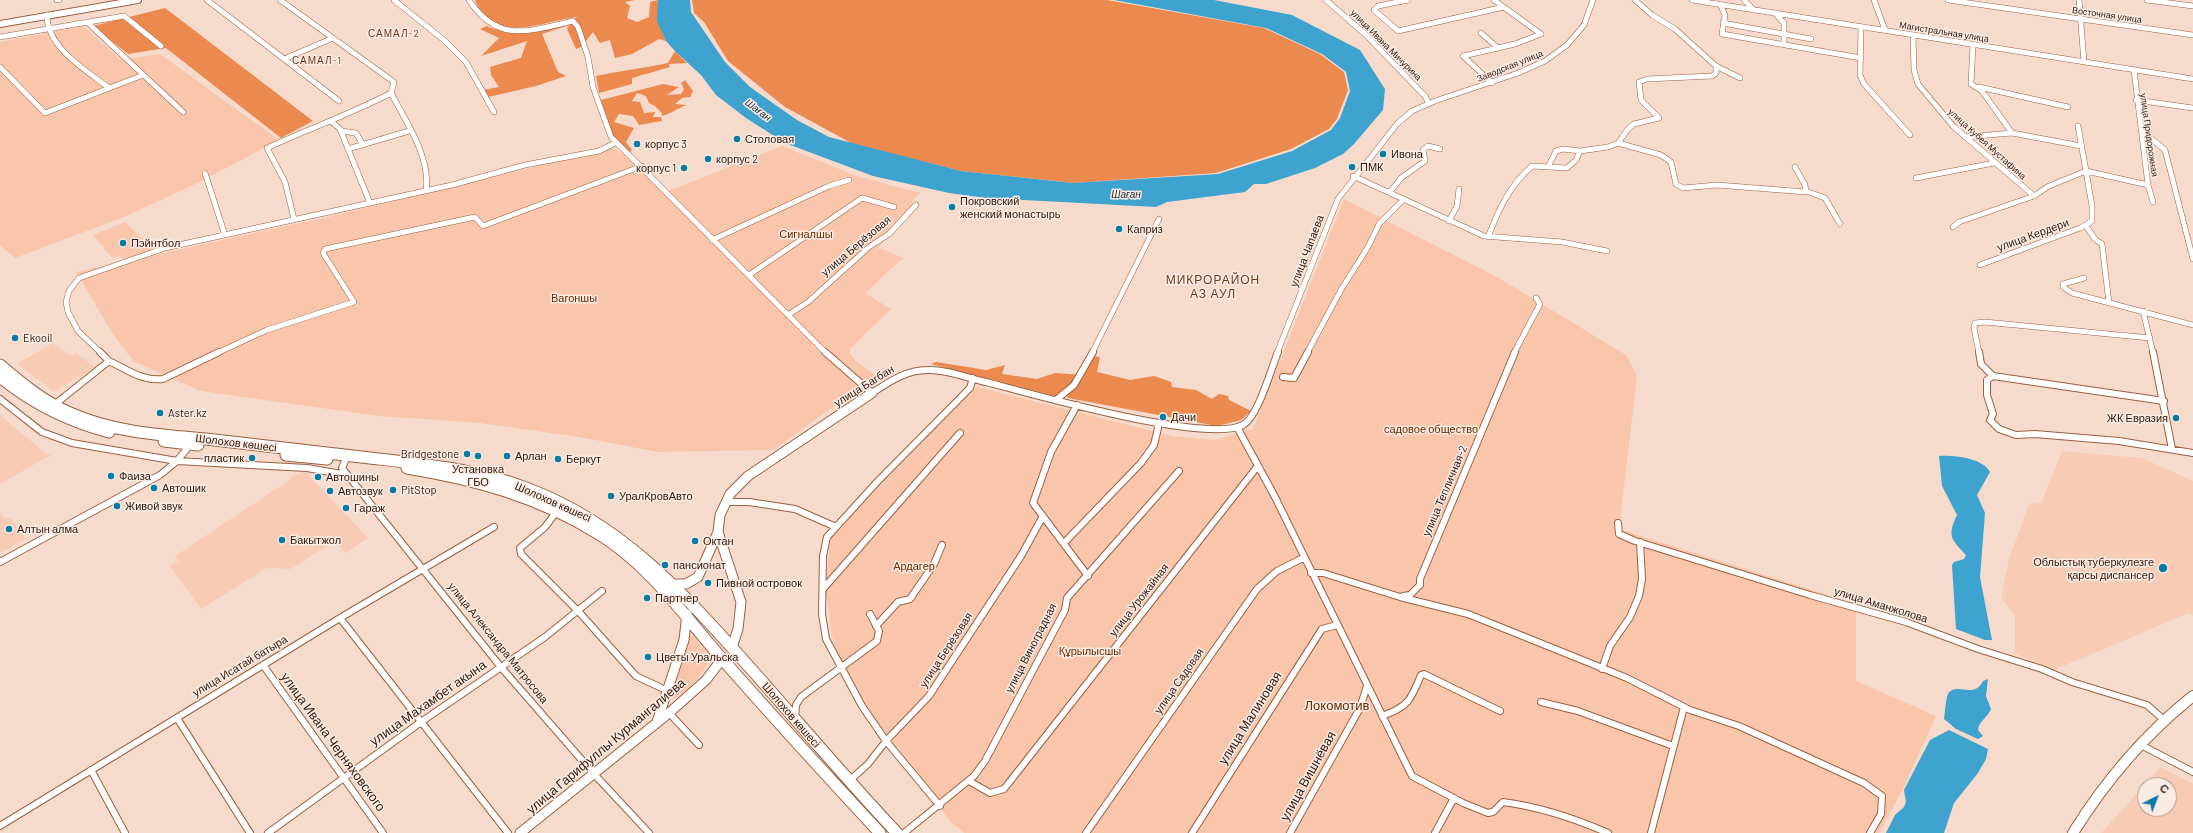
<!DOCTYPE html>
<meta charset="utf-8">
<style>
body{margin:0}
#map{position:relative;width:2193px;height:833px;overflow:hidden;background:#f6dbcd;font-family:Barlow,sans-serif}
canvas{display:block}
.north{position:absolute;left:2137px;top:777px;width:40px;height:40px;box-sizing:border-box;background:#f9ebe4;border:1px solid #a9988e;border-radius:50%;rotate:42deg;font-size:11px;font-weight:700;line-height:16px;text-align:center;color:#321b0d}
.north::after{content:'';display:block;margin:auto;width:14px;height:18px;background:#067ca4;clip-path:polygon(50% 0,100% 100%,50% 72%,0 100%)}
</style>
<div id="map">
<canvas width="2193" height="833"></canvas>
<div class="north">С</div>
</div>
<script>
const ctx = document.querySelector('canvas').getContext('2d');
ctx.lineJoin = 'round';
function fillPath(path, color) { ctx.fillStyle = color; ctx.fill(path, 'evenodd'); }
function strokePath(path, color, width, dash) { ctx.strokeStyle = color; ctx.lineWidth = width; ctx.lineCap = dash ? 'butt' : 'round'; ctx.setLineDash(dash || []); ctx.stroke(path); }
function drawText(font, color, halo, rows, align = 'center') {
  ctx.font = font + ' Barlow,sans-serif'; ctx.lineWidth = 3; ctx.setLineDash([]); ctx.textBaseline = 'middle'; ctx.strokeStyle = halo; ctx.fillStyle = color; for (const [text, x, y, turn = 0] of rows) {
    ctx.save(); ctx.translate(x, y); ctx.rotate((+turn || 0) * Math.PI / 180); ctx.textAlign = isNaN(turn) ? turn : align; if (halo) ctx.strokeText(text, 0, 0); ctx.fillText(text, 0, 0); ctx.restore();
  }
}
fillPath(new Path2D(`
 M53,343l19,13 4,-3 19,14 -41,25 -37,-28z
 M0,415l44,37 7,3 -51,29z
 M2062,451l80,7 51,23v135l-4,-3 -135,57 -39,-16v-39l-14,-18 8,-38 20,-55 12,-1z
 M305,471l63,67 -22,15 -12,-12 -43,28 -24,-1 -66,41 -31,-43 8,-5 -3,-5 116,-77v-2z
 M0,512l4,7 6,-2 16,22 -26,14z
 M2161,767l32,17v49h-92zM2145,785h24v24h-24z`), '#f8ccb4');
fillPath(new Path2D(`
 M83,26l38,34 39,-6 119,86 -77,41 -78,36 -109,41 -15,-13v-203z
 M782,146l75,30 63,17 -8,8 5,6 -39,40 25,11 -38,35 26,16 -41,40v4l5,7 25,19 -18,15 -23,9 -66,47 -115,2 -79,-15 -99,-14 -101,-7 -178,-25 -68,-30 -22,-30 -35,-59 252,-55 284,-69 15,8 37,37z
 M1344,199l155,79 127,77 11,21 -18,153 237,75v77l80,35 -34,75 -23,42h-915l-13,-11 -57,-72 -59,-96 -10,-67 7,-61 145,-139 196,49 41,4 39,-11z
 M125,222l29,28 -31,9 -4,-3 -7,2 -19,-23z
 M690,636h3c5,6 12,13 14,21 5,13 -22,33 -31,42l-4,-1 -2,-3 17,-55z`), '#fac6ab');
fillPath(new Path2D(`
 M475,0h160l-10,2 5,4 -3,12 10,4 12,-5 1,-15 8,-2v21l8,20 -7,-2 -27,15 -17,4 -5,-18 -10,3 -7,-11 -12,15 -5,2 -9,-20 2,-4 -27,9 16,38 8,4 -30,10 -48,11 -5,-7 16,-3 -8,-12 -1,-8 31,-9 6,-17 -46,15 18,-18 -19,-9 7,-3c24,12 57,1 83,-3l7,-6c-29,3 -67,23 -93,-1 -4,-3 -7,-11 -9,-16z
 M692,0h415l157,28 56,26 24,18 4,18 -11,29 -8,10 -38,20 -75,24 -142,10 -113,-12 -108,-27 -68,-37 -57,-46 -24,-39 -10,-9z
 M165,8l148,113 -32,17 -115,-90 -38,6 -35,-28z
 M675,51l12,12 -18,1 1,3 -38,11v6l-33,9 -3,-17c24,-5 48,-8 72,-13z
 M685,80l8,11 -3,6 -8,1 -7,6 12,1c-10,3 -16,9 -25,11v-3l-7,-7 -6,-3 -3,-7 -9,-3 -5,8 8,1 4,11 11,-1 -2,5h8l1,4 -23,4 -6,-9 -14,-2 -5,8 20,6 -8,14 6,8 -3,3 -17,-16 -11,-37 62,-16 16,3 -12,8 14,-1 3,-5 -3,-6z
 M1092,356l8,1 -3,15 33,8 24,-4 17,6 1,5 24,3 16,9 7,-5 9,2 1,4 22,11 -10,9 -24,6 -149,-28 -3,-8 -10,6 -124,-32 5,-2 50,8 19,-5 -3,9 35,5 18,-6 29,2z`), '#eb894f');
fillPath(new Path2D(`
 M658,0h32l1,12 34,50 25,25 47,33 32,17 132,34 112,12 145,-9 74,-23 39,-21 9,-12 10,-27 -4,-19 -24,-18 -56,-26 -152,-28h100l78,15 68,35 25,39 -2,21 -29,34 -11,10 -28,14 -49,16h-12l-9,8 -78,10 -11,5 -170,-9 -37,-5 -76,-17 -88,-33 -39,-25 -30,-23 -15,-20 -26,-24 -9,-10 -9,-20z
 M1939,456c14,-1 44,2 51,16l-13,23 8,18 -5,64 12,63h-7l-29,-11 -4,-64 2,-3 10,-3 2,-4c-15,-16 -19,-19 -9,-40l-15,-29z
 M1988,679l-2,17 5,13c-3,8 -12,12 -13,21l5,6 -5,3 -22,-10 -12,-10c1,-6 2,-22 4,-25 8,-13 26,6 35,-13z
 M1949,730l39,19 -2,10 -8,14 -24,30 -10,30h-58l9,-18 9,-8 2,-5 -2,-12 26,-50z`), '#3ea4cf');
const minorFar1 = new Path2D(`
 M57,0h2
 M207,0l132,101
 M280,0l114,82 -3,11c15,29 40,64 35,98
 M394,0l51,41 21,21 28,50
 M469,0c29,44 60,31 104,21l5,6 10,30 5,30 18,50 215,216
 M1326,0l39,34 60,62 4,8
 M1408,0l-30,6 -4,4 24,21 106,-24
 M1635,0l17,15 23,14 41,37 24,12
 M1692,0l501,79
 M1744,0l10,10
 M1874,0l11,30
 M1948,0l245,35
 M2079,0l5,62
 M2147,0l46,6
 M1720,4l5,11 -3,19 139,24
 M1775,13l9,10v22
 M47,15c0,33 39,55 62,73
 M87,22l96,90
 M1723,23l88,16
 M1861,27l-1,48 4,9 46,51
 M1481,33l17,15
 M1913,35l1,35 4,14 35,42 81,70
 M0,37l124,-21 37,30
 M1973,45l-2,39 11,7 30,42 69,13
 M284,59l49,-21
 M0,67l45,46 98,-38
 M2134,70l14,115 5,17
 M1492,83l-29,-27 52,-12 26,-10 -47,-34
 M1979,87l89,20
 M2136,100l57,8
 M331,121l9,8 30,74
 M2141,130l24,20 28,109
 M341,131l15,2 7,12
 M1965,137l47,-4
 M1618,143l10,-14 6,-5 25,-6 -18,-18 -2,-18 8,-3 65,-3 4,-3v-7
 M348,149l61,-18
 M1548,167l8,-16 7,-2 17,2
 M205,173l20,62
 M1353,176l131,60 78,6 45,9
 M1916,178l78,-15
 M1806,191l19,7 15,26
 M1390,192l11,-14 24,-17 -2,-11 5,-4 12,3
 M294,219l-9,-37 -18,-34c41,-19 84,-34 124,-55
 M1449,221l8,-15 2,-17
 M2086,226l9,13 7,5 7,59
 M1953,227l6,-5 75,-26 15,-10 37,-15 -8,-45
 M1488,237c11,-28 21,-51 44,-71l35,2 9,-8 4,-9 28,-4 10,-4 43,12 10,7 5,22 7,4 34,-3 89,7 -1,-7 -10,-18
 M712,240l117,-54 20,-6
 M1980,265l100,-37 12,-7v-15l-6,-35 62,14
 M749,275l113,-77 32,9
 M2084,278l-21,6v3l9,6 121,32
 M2143,311l10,42
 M788,315l20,-13 61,-55 20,-13 27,-29
 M101,353l-23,-22 -10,-19 -2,-10 3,-11 10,-13 86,-30 287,-63 73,-20 74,-14 16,-8
 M217,353l50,-23 87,-28 -31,-49 2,-4 150,-32 8,9 159,-60
 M1092,353l67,-134
 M1277,353l61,-154 59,-75 15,-13 23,-10 83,-28 27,-12 22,-16 17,-20 9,-25
 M1307,353l35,-65 26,-41 11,-23 25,-25
 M1514,353l26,-49 -4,-6
 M1979,353l-5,-25 1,-5 10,-1 165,16`);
const minor = new Path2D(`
 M825,352l47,41c17,-11 34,-23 55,-23 19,-1 40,8 59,12 46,12 220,62 257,43 15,-8 28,-56 35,-73
 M1979,352l2,12 12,12 171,25
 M2153,352l19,97
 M109,361c19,9 32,20 54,18l56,-27
 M1993,376l-6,4v15l6,19 -3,6 9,9 17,6 19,-1 84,7 74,12
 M1283,377l11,1 14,-26
 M0,399l42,33 30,11 105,18 130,7 40,7
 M1056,400l18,-15 19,-33
 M54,405l55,-44 -9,-9
 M1077,405l-26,47 -18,51 55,73
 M1237,427l38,70 137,279 51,27 25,10 5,-1 10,-10c37,5 71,16 105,31
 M345,461l-3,7 158,198 94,108 55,59
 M726,502h23l46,7 41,18
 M558,510l-13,17 -25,21 1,6 58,58 57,64 32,15
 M1618,523l1,11 16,7 175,54 96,27 72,27 64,20 30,13 75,23 16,14
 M1064,543l77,-80 13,-18 4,-17 -1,-5
 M0,562l160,-87 17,-14 13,-16
 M1311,573h12l77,24 68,17 159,64 63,32 49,16 125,57 18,13 -1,18 -11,19
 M823,589l137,-156
 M1403,596l7,-1 10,-10v-6l95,-227
 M340,618l168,215
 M876,626l22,-24 12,-3 24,-35 8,-19
 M263,665l120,168
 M1602,669l8,-23 20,-29 9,-21 3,-17 -2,-37
 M1541,702l37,9 95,35
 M669,713l30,32
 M1382,716c26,-9 29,-16 39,-41l3,-1 76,37
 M177,718l73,115
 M795,719l1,-14 5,-8 76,-56 2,-10 -9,-17
 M2139,744l54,28
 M91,770l34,63
 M849,781l19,-17 18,-23 43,-45 92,-140 22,-40
 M969,781l21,12 14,-4 253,-322
 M940,806l-54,-65 -24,-35 -36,-67 -4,-25 1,-58 4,-19 50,-55 93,-94 3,-10
 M0,826l340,-208 154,-91
 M268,833l153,-111 124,-85 57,-46
 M904,833l70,-57 11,-15 80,-151 2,-12 112,-127
 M1086,833l171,-244 20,-18 26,-13
 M1192,833l130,-204 15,-4
 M1290,833l70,-125 7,-22
 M1435,833l19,-35
 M1651,833l33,-126`);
const tertiaryFar1 = new Path2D(`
 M0,24l138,-24`);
const tertiary = new Path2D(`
 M674,584h12l12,-7 20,-45
 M732,647l6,-18 3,-27 -23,-70 2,-17 10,-21 18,-18 124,-83
 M657,722l27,-82 3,-26
 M520,833l149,-120 37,-33 16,-21`);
const secondary = new Path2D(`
 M2073,833c33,-53 71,-98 120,-137`);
const trunk = new Path2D(`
 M0,365c21,18 44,37 70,48 42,19 90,22 136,26 54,6 109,13 164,19 53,6 106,11 156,30 97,36 159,107 226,182 48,54 95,110 145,163
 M0,377c33,27 67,44 109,55
 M164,441l34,4
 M286,455l41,4
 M407,468c68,11 133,29 192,66 52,32 85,82 125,127 51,58 103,115 156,172`);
strokePath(minorFar1, '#9a603f', 6);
strokePath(minor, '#9a603f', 8);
strokePath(tertiaryFar1, '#9a603f', 8);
strokePath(tertiary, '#9a603f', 11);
strokePath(secondary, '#9a603f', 12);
strokePath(trunk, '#9a603f', 13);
strokePath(minorFar1, '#fff', 5);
strokePath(minor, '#fff', 6);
strokePath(tertiaryFar1, '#fff', 6);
strokePath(tertiary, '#fff', 9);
strokePath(secondary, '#fff', 10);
strokePath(trunk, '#fff', 11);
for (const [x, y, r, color] of [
 [737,139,4,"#067ca4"],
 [637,144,4,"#067ca4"],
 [1383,154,4,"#067ca4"],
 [708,159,4,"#067ca4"],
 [1352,167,4,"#067ca4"],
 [684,168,4,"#067ca4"],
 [952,207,4,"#067ca4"],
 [1119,229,4,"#067ca4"],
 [123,243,4,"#067ca4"],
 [15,338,4,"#067ca4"],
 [160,413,4,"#067ca4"],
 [1163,417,4,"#067ca4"],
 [2176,418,4,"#067ca4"],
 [467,454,4,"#067ca4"],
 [478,456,4,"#067ca4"],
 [507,456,4,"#067ca4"],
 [252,458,4,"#067ca4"],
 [558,459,4,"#067ca4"],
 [111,476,4,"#067ca4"],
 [318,477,4,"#067ca4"],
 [154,488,4,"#067ca4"],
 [393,490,4,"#067ca4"],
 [330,491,4,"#067ca4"],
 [611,496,4,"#067ca4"],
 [117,506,4,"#067ca4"],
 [346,508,4,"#067ca4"],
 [9,529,4,"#067ca4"],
 [282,540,4,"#067ca4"],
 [695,541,4,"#067ca4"],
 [665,565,4,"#067ca4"],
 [2163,568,5,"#067ca4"],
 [708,583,4,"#067ca4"],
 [647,598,4,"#067ca4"],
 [648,657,4,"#067ca4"]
]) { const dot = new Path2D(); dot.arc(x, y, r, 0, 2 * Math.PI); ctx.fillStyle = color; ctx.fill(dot); strokePath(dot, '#f9ebe4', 1.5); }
drawText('9px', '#321b0d', '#f9ebe4', [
 ["Восточная улица",2107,15,8],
 ["Магистральная улица",1944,32,9],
 ["улица Ивана Мичурина",1386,45,45],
 ["Заводская улица",1510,66,-22],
 ["улица Придорожная",2149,135,82],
 ["улица Кубея Мустафина",1987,144,42]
]);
ctx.letterSpacing = '1px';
drawText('10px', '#703a18', '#f9ebe4', [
 ["САМАЛ-2",394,34],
 ["САМАЛ-1",317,61]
]);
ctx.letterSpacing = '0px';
drawText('italic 10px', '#1a303a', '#f9ebe4', [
 ["Шаған",758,110,37],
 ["Шаған",1126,195]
]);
drawText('11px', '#321b0d', '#f9ebe4', [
 ["Столовая",745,139],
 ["корпус 3",645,144],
 ["Ивона",1391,154],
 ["корпус 2",716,159],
 ["ПМК",1360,167],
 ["корпус 1",676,168,"right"],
 ["Покровский",960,201],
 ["женский монастырь",960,214],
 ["Каприз",1127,229],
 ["Пэйнтбол",131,243],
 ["Ekooil",23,338],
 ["Aster.kz",168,413],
 ["Дачи",1171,417],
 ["ЖК Евразия",2168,418,"right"],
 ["Bridgestone",459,454,"right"],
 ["Арлан",515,456],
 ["пластик",244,458,"right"],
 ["Беркут",566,459],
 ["Установка",478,469,"center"],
 ["ГБО",478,482,"center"],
 ["Фаиза",119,476],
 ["Автошины",326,477],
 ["Автошик",162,488],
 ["PitStop",401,490],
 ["Автозвук",338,491],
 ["УралКровАвто",619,496],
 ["Живой звук",125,506],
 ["Гараж",354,508],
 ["Алтын алма",17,529],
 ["Бакытжол",290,540],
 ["Октан",703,541],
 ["Облыстық туберкулезге",2154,562,"right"],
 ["қарсы диспансер",2154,575,"right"],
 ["пансионат",673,565],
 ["Пивной островок",716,583],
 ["Партнер",655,598],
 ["Цветы Уральска",656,657]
], 'left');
drawText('11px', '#6b2e00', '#f9ebe4', [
 ["Сигналшы",806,234],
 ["Вагоншы",574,298],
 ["садовое общество",1431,429],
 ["Ардагер",914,566],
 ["Құрылысшы",1090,651]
]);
drawText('11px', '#321b0d', '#f9ebe4', [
 ["улица Кердери",2033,235,-20],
 ["улица Берёзовая",856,246,-40],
 ["улица Чапаева",1307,251,-69],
 ["улица Багбан",864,386,-32],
 ["Шолохов көшесі",236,443,7],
 ["улица Тепличная-2",1445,491,-67],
 ["Шолохов көшесі",553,502,24],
 ["улица Урожайная",1139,600,-52],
 ["улица Аманжолова",1881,605,17],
 ["улица Александра Матросова",498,643,51],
 ["улица Виноградная",1031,648,-63],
 ["улица Берёзовая",946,650,-57],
 ["улица Исатай батыра",240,666,-31],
 ["улица Садовая",1179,681,-55],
 ["Шолохов көшесі",791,715,49]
]);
ctx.letterSpacing = '1px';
drawText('12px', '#703a18', '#f9ebe4', [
 ["МИКРОРАЙОН",1213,280],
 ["АЗ АУЛ",1213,294]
]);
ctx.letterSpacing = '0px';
drawText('13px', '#321b0d', '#f9ebe4', [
 ["улица Махамбет акына",428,703,-35],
 ["улица Малиновая",1250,718,-58],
 ["улица Ивана Черняховского",333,742,54],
 ["улица Гарифуллы Курмангалиева",606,746,-40],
 ["улица Вишнёвая",1308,776,-61]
]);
drawText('13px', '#6b2e00', '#f9ebe4', [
 ["Локомотив",1337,706]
]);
</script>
